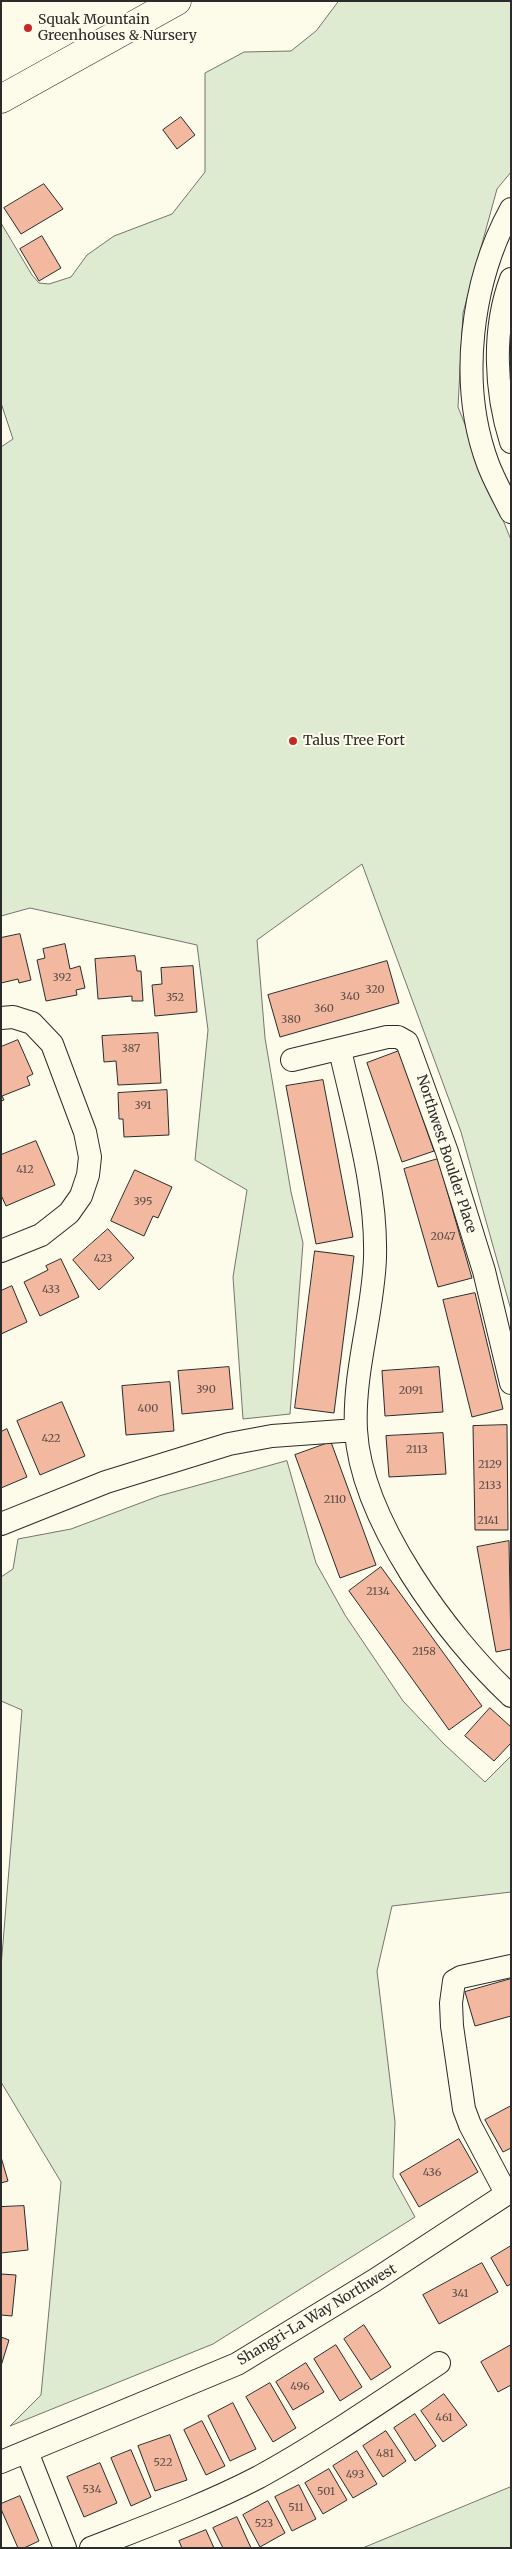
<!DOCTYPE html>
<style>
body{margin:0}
#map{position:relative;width:512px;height:2549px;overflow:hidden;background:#fdfbea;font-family:Merriweather,serif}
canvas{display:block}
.frame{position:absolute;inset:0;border:2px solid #2b2b2b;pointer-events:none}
</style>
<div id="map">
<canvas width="512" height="2549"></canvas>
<div class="frame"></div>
</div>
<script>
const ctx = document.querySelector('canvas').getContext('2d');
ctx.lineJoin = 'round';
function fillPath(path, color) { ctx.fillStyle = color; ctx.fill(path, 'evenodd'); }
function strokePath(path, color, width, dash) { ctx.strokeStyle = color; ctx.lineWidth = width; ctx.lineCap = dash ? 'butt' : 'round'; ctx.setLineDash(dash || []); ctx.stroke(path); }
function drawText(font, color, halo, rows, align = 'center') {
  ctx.font = font + ' Merriweather,serif'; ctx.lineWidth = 4; ctx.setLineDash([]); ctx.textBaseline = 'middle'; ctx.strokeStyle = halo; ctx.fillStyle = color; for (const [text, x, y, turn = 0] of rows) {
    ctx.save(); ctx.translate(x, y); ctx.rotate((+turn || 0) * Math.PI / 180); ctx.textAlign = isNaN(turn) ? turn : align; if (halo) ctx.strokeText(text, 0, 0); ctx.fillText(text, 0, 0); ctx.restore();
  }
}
const green = new Path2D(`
 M339,1h172v171l-14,17 -34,124 -5,94 53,133v770l-50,-178 -99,-268 -105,76 8,98 26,154 12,51 -13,171 -47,5 -10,-142 14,-87 -52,-30 13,-130 -11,-85 -167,-37 -29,8v-469l12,-8 -12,-36v-180l31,52 7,8 10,1 22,-7 16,-22 27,-19 58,-22 33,-42v-99l39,-21 47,-1 25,-20z
 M287,1461l29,102 29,52 58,86 41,43 41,38 26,-26v136l-119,14 -15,65 18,151 -2,55 22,40 -202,127 -203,82 31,-31 20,-213 -60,-100v-115l21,-257 -21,-9v-124l12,-8 5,-30 53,-10 88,-33z
 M511,2487v61h-148z`);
fillPath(green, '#deebd1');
strokePath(green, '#74746e', 1);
const building = new Path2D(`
 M181,117l14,18 -18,14 -14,-19z
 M44,184l19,25 -42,25 -17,-26z
 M42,236l19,32 -22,13 -19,-32z
 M20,934l11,46 -12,3 -1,-4 -17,4v-45z
 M65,944l5,25 10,-3 5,22 -9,2 1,5 -31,6 -9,-41 8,-2 -2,-9z
 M135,956l2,15h4l2,30h-11v-5l-34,3 -3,-40z
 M387,961l12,42 -119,34 -12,-42z
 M193,966l4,46 -42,4 -3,-31 10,-1 -1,-16z
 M158,1033l3,50 -43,2 -2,-24 -12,1 -2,-26z
 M18,1040l15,34 -6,3 3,8 -28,11 2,4 -3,1v-54z
 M399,1051l35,100 -32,11 -35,-99z
 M323,1080l30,157 -37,7 -30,-158z
 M167,1090l2,45 -45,2 -1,-18h-4l-1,-26z
 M36,1141l19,44 -49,21 -5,-11v-40z
 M438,1159l34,119 -34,9 -34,-118z
 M135,1170l37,17 -14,31 -5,-2 -9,20 -33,-15z
 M108,1229l26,29 -35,32 -26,-30z
 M315,1251l39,5 -20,157 -39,-5z
 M61,1259l18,38 -39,19 -16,-34 24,-12 -2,-4z
 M12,1286l15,36 -26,12v-43z
 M475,1293l28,116 -31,8 -29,-117z
 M229,1367l4,42 -51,5 -4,-43z
 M439,1367l4,45 -58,4 -3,-45z
 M170,1382l4,49 -48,4 -4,-49z
 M62,1402l23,54 -45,19 -23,-54z
 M507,1425l1,105h-33l-2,-104z
 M7,1429l20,48 -26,11v-56z
 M443,1433l3,41 -57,3 -3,-41z
 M331,1442l45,123 -36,13 -45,-123z
 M509,1541l2,108 -15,3 -19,-105z
 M381,1567l101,139 -33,24 -100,-139z
 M490,1708l21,19v16l-17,18 -29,-25z
 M511,1979v37l-36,10 -10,-34z
 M511,2106v42l-8,4 -18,-32z
 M459,2139l19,33 -59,35 -19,-33z
 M1,2157l7,24 -7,2z
 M24,2206l4,44 -27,3v-46z
 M511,2246v38l-4,2 -16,-28z
 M482,2263l16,29 -59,32 -16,-29z
 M1,2274l15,1 -4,41 -11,-1z
 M364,2325l27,42 -20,13 -27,-41z
 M1,2337l8,3 -8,26z
 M336,2345l26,42 -22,14 -26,-42z
 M511,2345v40l-13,7 -17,-30z
 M306,2363l18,29 -31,18 -17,-28z
 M270,2383l26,45 -23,14 -27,-45z
 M444,2394l23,31 -24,17 -22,-31z
 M233,2403l23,46 -26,12 -22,-45z
 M415,2414l21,32 -21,15 -21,-33z
 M202,2421l23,45 -19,9 -22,-45z
 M386,2431l20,30 -23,16 -20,-31z
 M170,2435l17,45 -32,11 -17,-45z
 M131,2450l20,47 -20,9 -20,-48z
 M357,2451l20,33 -24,14 -20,-32z
 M100,2463l17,40 -33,14 -17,-40z
 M329,2469l18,31 -24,14 -18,-31z
 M299,2485l17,34 -24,12 -17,-34z
 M20,2496l19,45 -15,7h-6l-17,-39v-5z
 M268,2501l17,32 -25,14 -17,-32z
 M237,2517l14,31h-28l-10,-20z
 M206,2530l8,18h-32l-3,-7z`);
fillPath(building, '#f2b8a0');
strokePath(building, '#2b2b2b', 1);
const minor = new Path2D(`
 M511,209c-40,73 -53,175 -23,255 6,16 15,32 23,48
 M511,279c-19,51 -16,112 0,163
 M1,1018l12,-1 19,6 20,21 33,88 5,25 -2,18 -7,21 -12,17 -28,22 -40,16
 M340,1050c15,67 37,138 35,208 -2,57 -22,114 -19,172 5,90 91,206 155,266
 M292,1060l95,-23h11l9,5 40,110 37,119 27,112
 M1,1524l105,-42 123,-38 43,-8 84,-6
 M506,2193l-36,-68 -6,-16 -12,-83 -1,-23 3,-22 7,-4 50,-11
 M27,2452l38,96
 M1,2462l236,-98 138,-84 136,-89
 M91,2548c56,-22 114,-43 168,-71 62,-34 121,-75 180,-114`);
const major = new Path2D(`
 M1,99l176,-98`);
strokePath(minor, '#2b2b2b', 24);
strokePath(major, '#2b2b2b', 29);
strokePath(minor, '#fdfbea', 22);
strokePath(major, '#fdfbea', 28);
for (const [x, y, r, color] of [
 [28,28,5,"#c62828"],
 [293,741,5,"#c62828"]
]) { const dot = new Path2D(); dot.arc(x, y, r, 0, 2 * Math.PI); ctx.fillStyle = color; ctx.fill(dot); strokePath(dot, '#fdfbea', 2); }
drawText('11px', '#5d4e48', null, [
 ["392",62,978],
 ["320",375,990],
 ["340",350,997],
 ["352",175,998],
 ["360",324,1009],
 ["380",291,1020],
 ["387",131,1049],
 ["391",143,1106],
 ["412",25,1170],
 ["395",143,1202],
 ["2047",443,1237],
 ["423",103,1259],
 ["433",51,1290],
 ["390",206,1390],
 ["2091",411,1391],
 ["400",148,1409],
 ["422",51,1439],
 ["2113",417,1450],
 ["2129",490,1465],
 ["2133",490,1486],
 ["2110",335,1500],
 ["2141",488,1521],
 ["2134",378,1592],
 ["2158",424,1652],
 ["436",432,2173],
 ["341",460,2294],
 ["496",300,2387],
 ["461",444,2418],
 ["481",385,2454],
 ["522",163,2463],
 ["493",355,2475],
 ["534",92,2490],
 ["501",326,2492],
 ["511",296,2508],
 ["523",264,2524]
]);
drawText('14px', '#2b2b2b', '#fdfbea', [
 ["Squak Mountain",38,20],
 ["Greenhouses & Nursery",38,36],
 ["Talus Tree Fort",303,741]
], 'left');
drawText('14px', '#2b2b2b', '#fdfbea', [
 ["Northwest Boulder Place",446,1154,72],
 ["Shangri-La Way Northwest",317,2315,-31]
]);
</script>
